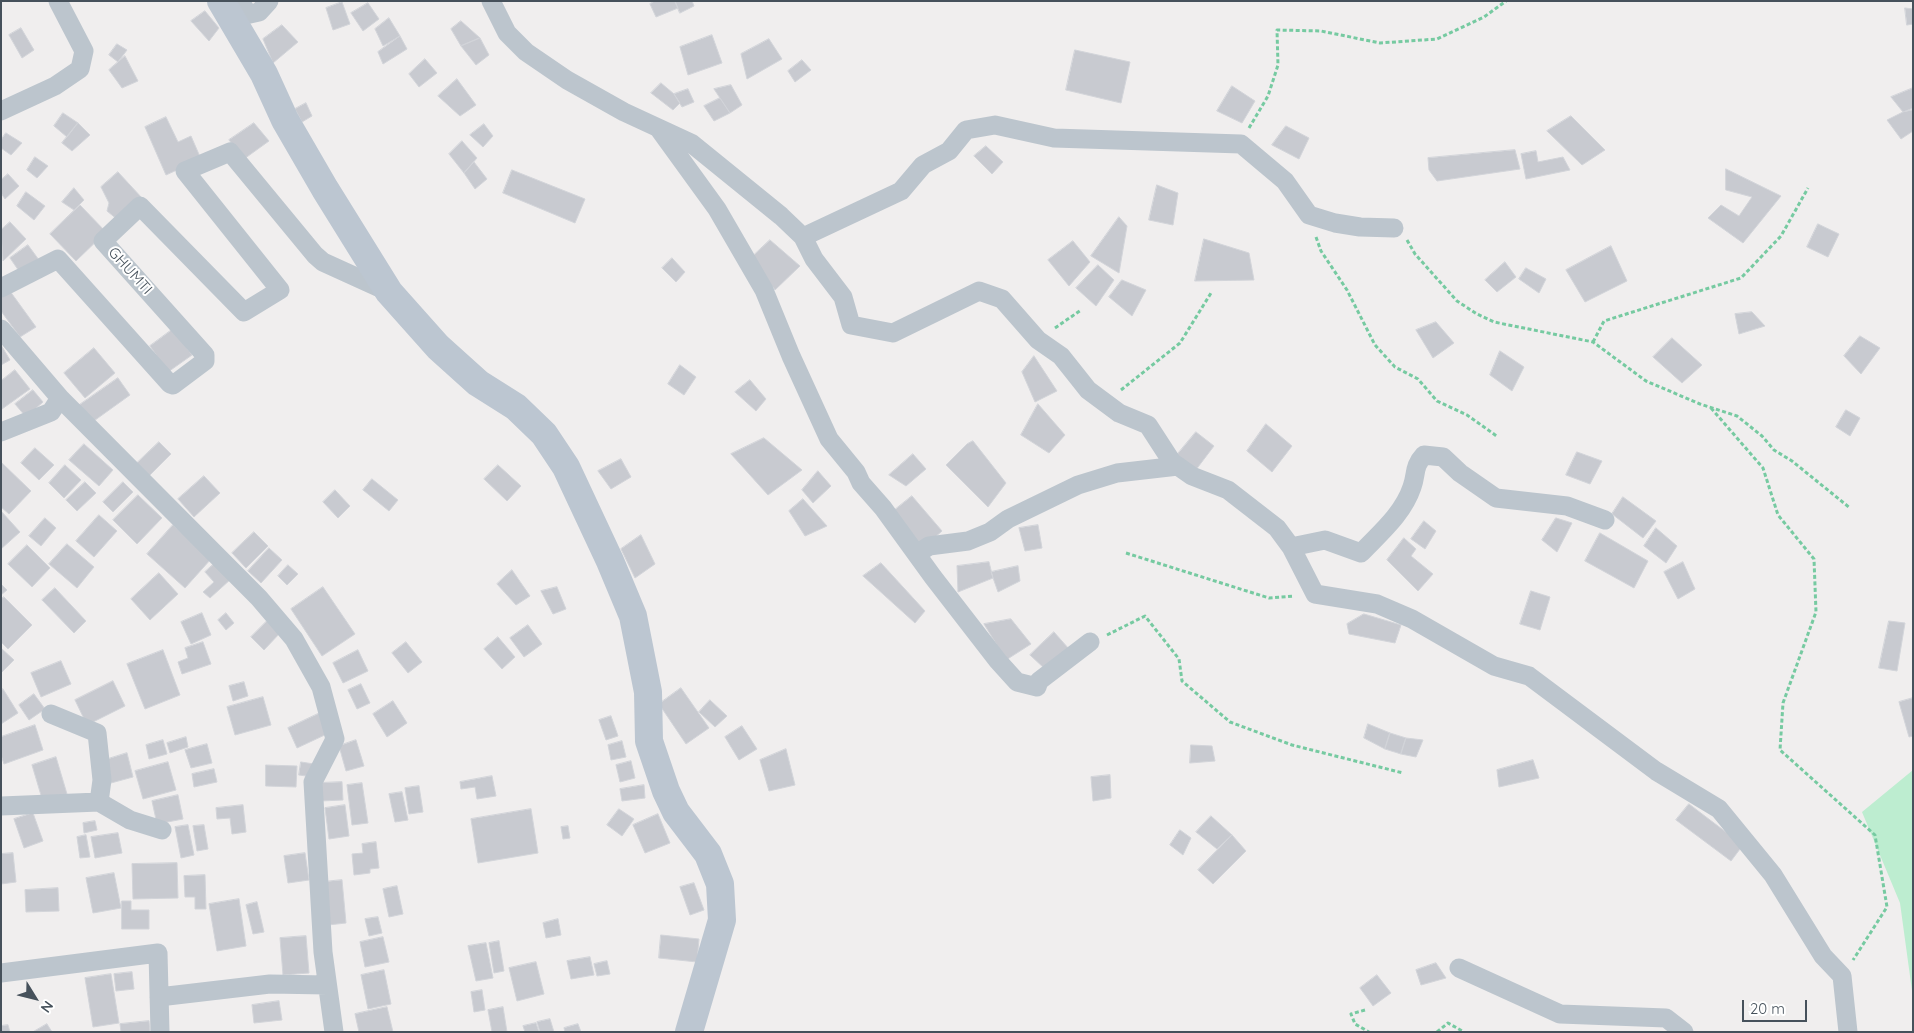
<!DOCTYPE html>
<style>
body{margin:0}
#map{position:relative;width:1914px;height:1033px;overflow:hidden;background:#f0eeee;font-family:Quicksand,sans-serif}
canvas{display:block}
.frame{position:absolute;inset:0;border:2px solid #46515b;pointer-events:none}
.north{position:absolute;left:10px;top:973px;width:50px;height:50px;-webkit-text-stroke:4px #fff;paint-order:stroke;rotate:126deg;font-size:14px;font-weight:700;line-height:20px;text-align:center;color:#46515b}
.north::after{content:'';display:block;margin:auto;width:18px;height:22px;background:#46515b;clip-path:polygon(50% 0,100% 100%,50% 72%,0 100%)}
.scale{position:absolute;left:1742px;top:1000px;width:65px;height:22px;box-sizing:border-box;border:2px solid #46515b;border-top:0;padding-left:6px;font-size:15px;line-height:18px;white-space:nowrap;color:#46515b;-webkit-text-stroke:4px #fff;paint-order:stroke}
</style>
<div id="map">
<canvas width="1914" height="1033"></canvas>
<div class="frame"></div>
<div class="north">N</div>
<div class="scale">20 m</div>
</div>
<script>
const ctx = document.querySelector('canvas').getContext('2d');
ctx.lineJoin = 'round';
function fillPath(path, color) { ctx.fillStyle = color; ctx.fill(path, 'evenodd'); }
function strokePath(path, color, width, dash) { ctx.strokeStyle = color; ctx.lineWidth = width; ctx.lineCap = dash ? 'butt' : 'round'; ctx.setLineDash(dash || []); ctx.stroke(path); }
function drawText(font, color, halo, rows, align = 'center') {
  ctx.font = font + ' Quicksand,sans-serif'; ctx.lineWidth = 4; ctx.setLineDash([]); ctx.textBaseline = 'middle'; ctx.strokeStyle = halo; ctx.fillStyle = color; for (const [text, x, y, turn = 0] of rows) {
    ctx.save(); ctx.translate(x, y); ctx.rotate((+turn || 0) * Math.PI / 180); ctx.textAlign = isNaN(turn) ? turn : align; if (halo) ctx.strokeText(text, 0, 0); ctx.fillText(text, 0, 0); ctx.restore();
  }
}
fillPath(new Path2D(`
 M1913,770v228l-13,-95 -38,-91z`), '#bdedd0');
const building = new Path2D(`
 M655,1h20l3,7 -22,9 -6,-13z
 M675,1h17l2,5 -14,7z
 M342,2l8,22 -17,6 -7,-22z
 M368,3l11,16 -16,12 -12,-18z
 M1905,8l8,1v15l-6,1z
 M205,11l14,17 -10,13 -18,-20z
 M389,18l11,18 -17,10 -8,-17z
 M461,21l19,17 -19,8 -10,-17z
 M282,25l16,17 -25,21 -10,-24z
 M21,28l13,22 -12,8 -13,-23z
 M712,35l10,28 -34,12 -8,-28z
 M400,36l7,13 -24,15 -5,-12z
 M480,38l9,17 -13,10 -15,-19z
 M769,39l13,20 -35,20 -6,-25z
 M117,44l10,6 -9,12 -9,-7z
 M1075,50l55,12 -9,41 -55,-13z
 M125,56l13,25 -16,7 -13,-18z
 M425,59l12,14 -18,14 -10,-13z
 M802,60l9,10 -16,12 -7,-11z
 M457,79l19,26 -16,11 -22,-20z
 M661,83l13,11 6,9 -7,7 -22,-17z
 M731,85l11,20 -12,8 -16,-24z
 M1232,86l23,15 -13,22 -25,-12z
 M1913,88v20l-10,4 -12,-15z
 M688,89l6,13 -12,5 -8,-13z
 M720,98l10,15 -16,8 -10,-15z
 M306,103l6,13 -10,6 -7,-13z
 M1913,110v21l-12,8 -14,-19 16,-8z
 M63,113l15,10 -11,14 -13,-11z
 M1571,116l34,34 -23,15 -35,-34z
 M166,117l12,25 13,-6 10,23 -35,16 -21,-48z
 M78,123l12,12 -18,16 -10,-8z
 M254,123l15,18 -25,18 -15,-19z
 M484,124l9,12 -10,11 -13,-12z
 M1286,126l23,12 -10,21 -27,-14z
 M6,133l16,10 -11,12 -10,-7v-8z
 M462,141l15,17 -13,15 -15,-19z
 M986,146l17,16 -11,12 -18,-18z
 M1515,150l5,19 -83,12 -8,-11 -1,-12z
 M1536,151l2,11 25,-5 7,13 -44,9 -5,-25z
 M35,157l13,9 -11,12 -10,-8z
 M474,162l13,17 -12,10 -11,-16z
 M1726,169l55,27 -38,47 -35,-25 13,-13 18,11 13,-19 -26,-7z
 M512,170l73,29 -10,24 -72,-30z
 M118,172l24,26 -24,22 -11,-9 2,-8 -8,-16z
 M8,174l11,12 -14,13 -4,-6v-13z
 M1157,185l21,8 -5,32 -24,-5z
 M74,188l10,12 -10,10 -12,-8z
 M26,192l19,14 -11,14 -17,-14z
 M80,205l26,27 -30,29 -26,-27z
 M1119,217l8,9 -8,47 -28,-17z
 M10,222l16,17 -23,22 -2,-31z
 M1818,224l21,10 -11,23 -21,-10z
 M1204,239l45,14 5,27 -59,1z
 M770,240l30,26 -25,24 -24,-32z
 M1073,241l17,21 -21,24 -21,-26z
 M28,245l11,15 -18,14 -11,-16z
 M1611,246l16,35 -42,21 -19,-32z
 M672,258l13,14 -9,10 -14,-14z
 M1505,262l11,15 -19,15 -12,-12z
 M1098,265l16,15 -18,26 -20,-18z
 M1526,268l20,11 -7,14 -20,-14z
 M1122,280l24,10 -14,26 -23,-19z
 M7,287l29,40 -16,10 -19,-26v-19z
 M1752,312l13,14 -26,8 -4,-20z
 M1436,322l18,21 -21,15 -17,-28z
 M173,329l19,26 -24,17 -18,-26z
 M1860,336l20,12 -19,26 -17,-18z
 M1672,338l30,27 -20,18 -29,-26z
 M1,345l9,15 -9,5z
 M94,348l21,25 -30,25 -21,-25z
 M1500,351l24,16 -12,24 -22,-16z
 M1034,356l23,35 -22,11 -13,-30z
 M680,365l16,12 -12,18 -16,-11z
 M15,370l15,19 -28,20 -1,-28z
 M118,378l12,17 -39,28 -13,-17z
 M750,380l16,19 -10,12 -21,-19z
 M33,390l10,12 -17,15 -11,-13z
 M1038,404l27,31 -16,18 -28,-18z
 M1846,410l14,8 -10,18 -14,-9z
 M1266,424l26,22 -20,26 -25,-21z
 M1196,432l18,14 -19,25 -19,-15z
 M764,438l38,32 -34,25 -37,-41z
 M973,441l33,42 -18,24 -42,-42 21,-21z
 M159,442l12,12 -24,24 -12,-13z
 M84,444l29,26 -14,16 -30,-26z
 M35,448l19,17 -15,15 -18,-17z
 M1577,452l25,9 -12,23 -24,-9z
 M913,454l13,15 -20,17 -17,-11z
 M621,459l10,18 -20,12 -13,-18z
 M1,462l30,29 -22,23 -8,-7z
 M65,465l16,15 -17,18 -15,-15z
 M498,465l23,21 -14,15 -23,-22z
 M818,471l13,15 -18,17 -11,-13z
 M204,476l16,17 -26,24 -16,-18z
 M372,479l26,21 -9,11 -26,-21z
 M85,482l11,11 -19,18 -11,-11z
 M123,482l10,10 -20,20 -10,-10z
 M335,490l15,16 -12,12 -15,-16z
 M138,495l24,23 -25,26 -24,-24z
 M912,496l30,35 -20,18 -31,-36z
 M1623,497l33,24 -13,17 -31,-24z
 M803,499l24,27 -22,10 -16,-25z
 M1,511l19,21 -19,17z
 M99,515l18,16 -23,26 -18,-16z
 M45,518l11,10 -15,18 -12,-10z
 M1556,518l16,5 -15,29 -15,-12z
 M1424,521l12,10 -11,18 -14,-10z
 M173,525l38,34 -26,29 -38,-34z
 M1038,525l4,23 -17,3 -6,-23z
 M1656,528l21,18 -11,17 -22,-17z
 M254,532l14,14 -22,22 -14,-15z
 M1600,533l48,28 -14,27 -49,-27z
 M641,535l14,29 -20,14 -14,-29z
 M1404,538l12,11 -5,7 22,18 -15,17 -31,-31z
 M67,544l27,23 -17,21 -28,-24z
 M27,545l23,23 -18,19 -24,-23z
 M269,548l13,12 -21,23 -13,-12z
 M989,562l4,16 -35,14 -1,-26z
 M1683,562l12,27 -17,10 -14,-27z
 M215,563l16,16 -21,19 -7,-6 11,-10 -9,-10z
 M881,563l44,48 -10,12 -52,-47z
 M288,565l10,9 -11,11 -9,-9z
 M1018,566l2,15 -22,11 -7,-20z
 M512,570l18,26 -14,9 -19,-21z
 M159,573l19,21 -28,26 -19,-21z
 M1,584l6,6 -6,5z
 M323,587l32,47 -33,22 -31,-47z
 M557,587l9,22 -13,5 -12,-23z
 M55,588l31,33 -12,12 -32,-33z
 M1531,591l19,6 -10,33 -20,-6z
 M4,597l28,28 -24,24 -7,-7v-43z
 M202,613l9,22 -20,9 -10,-22z
 M226,613l8,10 -8,7 -8,-10z
 M1364,614l37,11 -6,18 -46,-9 -2,-10z
 M269,619l12,13 -17,18 -13,-13z
 M1011,619l20,25 -25,16 -22,-36z
 M1889,621l16,2 -8,48 -18,-3z
 M528,625l14,19 -18,13 -14,-19z
 M1054,632l15,17 -24,20 -15,-14z
 M498,637l17,20 -13,12 -18,-20z
 M203,642l8,22 -29,10 -4,-12 10,-4 -3,-10z
 M406,642l16,20 -14,11 -16,-20z
 M1,648l13,12 -13,13z
 M163,650l17,45 -35,14 -18,-45z
 M358,650l10,21 -25,12 -10,-20z
 M61,661l10,23 -30,13 -10,-24z
 M113,681l12,25 -38,19 -12,-25z
 M244,682l4,14 -15,5 -4,-15z
 M361,684l9,19 -13,6 -9,-19z
 M681,688l28,40 -23,16 -27,-40z
 M3,689l15,24 -17,11v-34z
 M34,694l11,15 -16,11 -10,-15z
 M263,697l8,28 -36,10 -8,-28z
 M1913,698v38l-4,1 -10,-35z
 M710,700l17,16 -12,11 -16,-15z
 M393,701l14,22 -20,14 -14,-23z
 M320,713l9,20 -32,15 -9,-20z
 M611,716l7,20 -12,4 -7,-20z
 M1368,724l22,9 -5,16 -21,-11z
 M35,725l8,25 -39,14 -3,-9v-18z
 M742,726l15,23 -18,11 -14,-23z
 M1390,733l16,5 -5,16 -16,-5z
 M186,737l2,10 -18,6 -3,-10z
 M1406,738l17,2 -7,17 -15,-3z
 M163,740l4,14 -18,5 -3,-14z
 M356,740l8,26 -18,5 -7,-25z
 M622,741l4,16 -15,3 -3,-15z
 M207,744l5,19 -21,5 -6,-18z
 M1191,745l21,1 3,15 -25,2z
 M786,749l9,36 -26,6 -9,-31z
 M127,753l6,24 -22,6 -6,-23z
 M56,757l11,37 -24,8 -11,-37z
 M1533,760l6,18 -40,9 -2,-17z
 M631,761l4,17 -15,4 -4,-17z
 M168,762l8,28 -33,9 -8,-28z
 M301,762l13,2 -1,13 -14,-2z
 M266,765l31,1 -1,21 -30,-1z
 M214,769l3,13 -23,5 -2,-13z
 M1110,775l1,23 -18,3 -2,-24z
 M492,776l4,20 -19,3 -2,-12 -14,2 -1,-7z
 M342,782l1,18 -22,1 -1,-18z
 M362,783l6,40 -16,2 -5,-40z
 M644,785l1,13 -23,3 -2,-12z
 M419,786l4,26 -14,2 -4,-26z
 M402,792l6,28 -13,2 -6,-28z
 M178,795l5,24 -26,5 -5,-23z
 M1689,804l54,41 -12,16 -55,-41z
 M243,805l3,27 -14,2 -2,-16 -13,1 -1,-11z
 M345,805l4,31 -20,3 -4,-31z
 M531,809l7,44 -60,10 -7,-44z
 M619,809l15,10 -12,17 -15,-11z
 M33,813l10,28 -19,7 -10,-29z
 M658,814l12,29 -25,10 -12,-28z
 M1211,816l21,19 -15,14 -21,-17z
 M95,821l2,9 -13,3 -1,-10z
 M188,825l6,30 -13,3 -6,-31z
 M204,825l4,24 -11,2 -4,-25z
 M568,826l2,12 -7,1 -2,-12z
 M1180,830l11,8 -8,17 -13,-10z
 M118,833l4,20 -27,5 -4,-21z
 M86,835l4,22 -10,1 -3,-21z
 M1232,835l14,16 -33,33 -15,-14z
 M376,842l3,26 -9,1v4l-16,2 -2,-21 11,-1 -1,-9z
 M13,853l3,29 -15,2v-30z
 M305,853l4,27 -21,3 -4,-27z
 M177,863l1,35 -45,1 -1,-35z
 M114,873l7,35 -28,5 -7,-35z
 M205,875l1,34h-11v-12h-10l-1,-21z
 M342,880l4,43 -18,2 -5,-43z
 M694,883l10,27 -14,5 -10,-28z
 M397,886l6,28 -14,3 -6,-28z
 M58,888l1,23 -33,1 -1,-22z
 M239,899l7,47 -29,5 -8,-47z
 M122,901h9v9h18v19h-27z
 M257,902l7,30 -11,2 -7,-29z
 M378,917l4,16 -13,3 -4,-17z
 M558,919l3,16 -15,3 -3,-15z
 M661,935l38,4 -2,23 -38,-4z
 M306,936l3,37 -26,2 -3,-37z
 M383,937l6,25 -24,5 -5,-25z
 M499,941l5,30 -10,2 -5,-30z
 M486,943l7,35 -17,3 -8,-35z
 M590,957l4,18 -23,4 -4,-18z
 M607,961l3,13 -13,2 -3,-12z
 M536,962l8,32 -27,7 -8,-33z
 M1436,963l10,15 -25,7 -5,-15z
 M384,970l7,34 -23,5 -7,-34z
 M132,972l2,17 -18,2 -2,-17z
 M111,974l8,49 -26,4 -8,-49z
 M1377,975l14,18 -18,13 -13,-18z
 M482,990l3,20 -11,2 -3,-20z
 M279,1001l3,19 -28,3 -2,-18z
 M387,1007l6,25h-34l-4,-18z
 M503,1007l4,25h-15l-4,-22z
 M550,1019l4,13h-14l-3,-10z
 M149,1021l1,11h-29l-1,-8z
 M536,1023l3,9h-14l-2,-6z
 M47,1024l5,8h-19z
 M578,1024l3,8h-16l-1,-4z
 M8,1025l2,7h-9v-6z`);
fillPath(building, '#c8cad0');
strokePath(building, '#d2d4d9', 1);
strokePath(new Path2D(`
 M1249,128l19,-32 10,-31 -1,-35 44,1 59,12 57,-4 47,-22 22,-16
 M1316,237l5,14 26,39 28,55 20,22 23,12 19,22 30,14 31,22
 M1407,240l8,14 42,47 20,13 17,8 99,20 53,39 54,23 37,12 25,20 12,14 18,11 58,47
 M1055,328l26,-18
 M1593,342l11,-21 137,-43 40,-42 27,-48
 M1121,390l59,-47 31,-50
 M1711,408l52,60 15,47 36,44 2,53 -33,91 -3,47 95,85 12,72 -34,53
 M1126,553l143,45 25,-2
 M1107,635l38,-19 34,43 3,22 48,41 62,23 111,28
 M1365,1010l-14,4 4,10 14,8
 M1437,1032l11,-9 16,9`), '#76caa1', 3, [4, 2.5]);
strokePath(new Path2D(`
 M240,1l6,10 4,3 9,-2 10,-11
 M491,1l16,32 19,19 41,28 57,32 67,31 90,73 22,21 11,22 29,38 8,28 42,8 86,-42 23,8 36,41 23,16 27,34 31,23 29,12 24,37 20,14 36,14 49,38 14,19 24,47 62,10 35,15 82,47 35,10 127,95 63,38 54,66 50,81 19,20 6,56
 M1,111l54,-25 25,-17 4,-18 -26,-50
 M659,129l58,80 47,81 27,66 38,83 27,33 5,11 22,25 50,69 65,84 19,21 20,5 2,-6 51,-39
 M803,237l98,-46 22,-26 26,-14 17,-21 29,-5 59,13 187,6 44,37 24,34 26,8 25,4 34,1
 M1,288l57,-29 112,125 3,1 32,-24v-6l-102,-114 37,-35 104,106 36,-22 -95,-119 45,-19 85,103 8,7 66,30
 M1,329l59,69 199,200 35,41 27,48 14,52 -22,43 10,170 11,80
 M1,432l50,-20 9,-14
 M1291,547l34,-7 36,13c19,-20 42,-39 51,-66 5,-14 1,-20 12,-32l19,2 17,16 36,25 71,8 38,14
 M917,554l12,-8 39,-5 22,-9 18,-13 70,-34 39,-12 61,-7
 M51,714l46,19 5,47 -3,22
 M1,806l98,-4 31,18 32,10
 M1459,968l101,46 106,4 18,14
 M1,973l157,-20 2,79
 M159,997l111,-13 57,1`), '#bcc5cd', 19);
strokePath(new Path2D(`
 M221,1l43,73 21,46 40,69 64,103 49,55 40,36 38,24 28,27 22,33 44,94 23,55 15,76 1,49 17,50 10,21 32,42 12,30 2,36 -33,112`), '#bcc6d1', 28);
drawText('15px', '#46515b', '#fff', [
 ["GHUMTI",130,271,48]
]);
</script>
